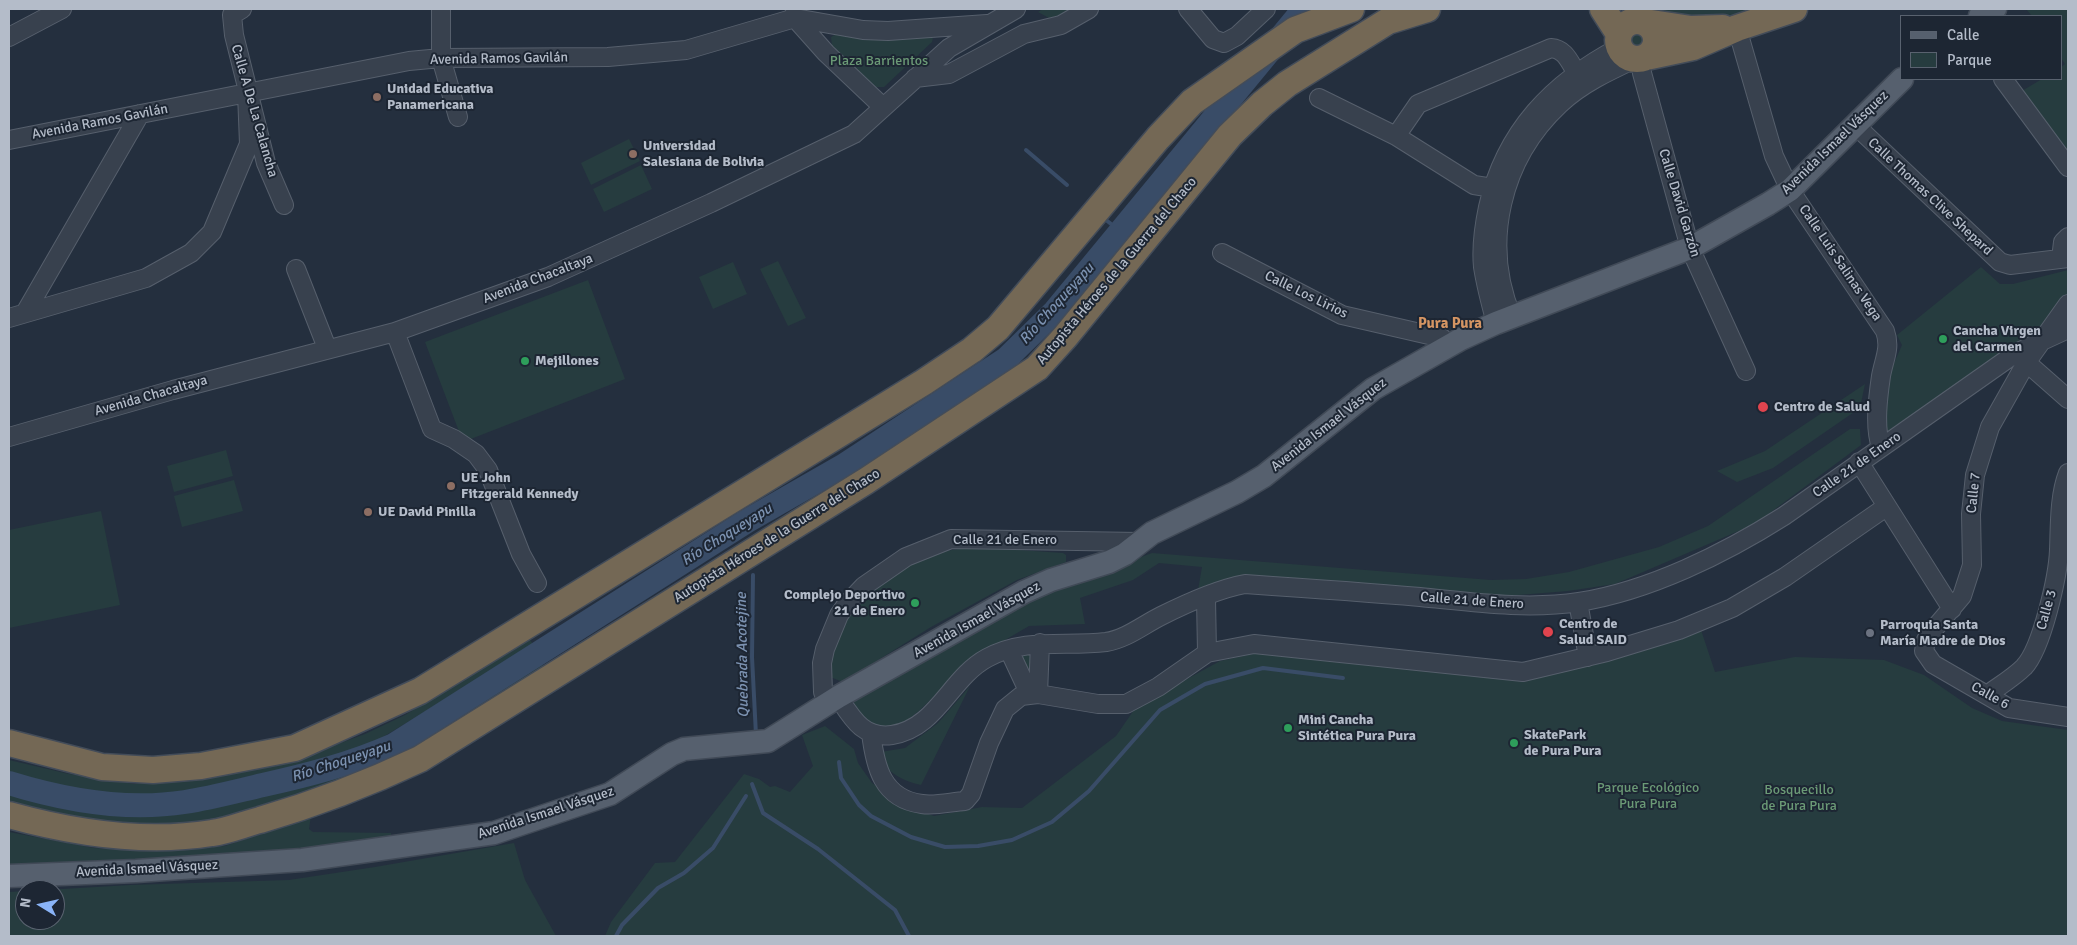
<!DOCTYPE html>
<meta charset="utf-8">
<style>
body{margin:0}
#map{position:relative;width:2077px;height:945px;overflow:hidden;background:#242f3e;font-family:Signika,sans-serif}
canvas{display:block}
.frame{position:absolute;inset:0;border:10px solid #b4bcc9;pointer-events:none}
.legend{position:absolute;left:1900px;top:15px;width:162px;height:65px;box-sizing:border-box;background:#1d2633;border:1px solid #59626f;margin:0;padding:6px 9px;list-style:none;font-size:15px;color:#b4bcc9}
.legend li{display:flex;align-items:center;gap:10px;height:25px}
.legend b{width:25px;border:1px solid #59626f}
.north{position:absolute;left:15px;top:880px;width:50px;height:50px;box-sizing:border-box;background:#1d2633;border:1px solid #59626f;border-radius:50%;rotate:279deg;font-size:14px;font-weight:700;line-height:20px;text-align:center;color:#b4bcc9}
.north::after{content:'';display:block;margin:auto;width:18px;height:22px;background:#8ab4f8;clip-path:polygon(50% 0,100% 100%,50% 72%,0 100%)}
</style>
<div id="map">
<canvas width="2077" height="945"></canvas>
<div class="frame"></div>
<ul class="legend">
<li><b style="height:6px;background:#56606e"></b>Calle</li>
<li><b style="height:14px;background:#263c3f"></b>Parque</li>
</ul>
<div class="north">N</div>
</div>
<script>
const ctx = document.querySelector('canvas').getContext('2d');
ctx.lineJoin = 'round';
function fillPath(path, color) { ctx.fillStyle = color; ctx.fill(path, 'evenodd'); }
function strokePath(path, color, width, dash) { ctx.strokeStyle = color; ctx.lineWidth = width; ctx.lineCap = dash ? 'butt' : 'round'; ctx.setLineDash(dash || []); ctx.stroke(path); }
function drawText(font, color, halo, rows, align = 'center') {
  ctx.font = font + ' Signika,sans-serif'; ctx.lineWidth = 4; ctx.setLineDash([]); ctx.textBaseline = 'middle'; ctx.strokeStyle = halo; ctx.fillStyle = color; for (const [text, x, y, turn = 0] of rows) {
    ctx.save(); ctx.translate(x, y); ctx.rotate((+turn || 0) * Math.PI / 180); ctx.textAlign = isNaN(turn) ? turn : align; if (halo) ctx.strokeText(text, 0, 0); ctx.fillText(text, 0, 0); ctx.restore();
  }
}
fillPath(new Path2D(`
 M1043,9h35l-8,5 -21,4 -11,-6z
 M1636,9h131l-40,13 -83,-8z
 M2026,9h42v164l-53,-78 27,-16h19v-12l4,-3 -4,-6v-42h-29z
 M1625 39a11 11 0 1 1 22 0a11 11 0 1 1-22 0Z
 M838,33l35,6 56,-4 4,2 -1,5 -48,45h-8l-44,-41 -1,-9z
 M629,139l11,22 -49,24 -10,-22z
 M641,165l11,24 -48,23 -11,-23z
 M778,261l28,57 -18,8 -28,-57z
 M733,262l14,32 -34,15 -14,-32z
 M1981,267l19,17h13l55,-14v29l-14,25 -170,112 4,-59 14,-32 -5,-10z
 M588,280l37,99 -162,63 -38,-100z
 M1865,384l-5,24 -87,60 -36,14 -20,-11 48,-20z
 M1850,429h10l1,16 -106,79 -140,60 -47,7 -62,5 -267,-18 -42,18 5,-29 -43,-4 -26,17 -53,18 5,26 -56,2 -58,34 -52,51 -26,20 -27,-6 -18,-21 173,-102 131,-49 339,27 35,-1 43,-7 90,-25 49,-21z
 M226,450l7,26 -59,16 -7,-26z
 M234,480l9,31 -61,16 -8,-31z
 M101,511l19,94 -111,23v-98z
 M976,547l87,6 3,2v7l-49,18 -86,47 -88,55 -13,-5 -1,-12 13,-45 47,-48 47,-20z
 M1701,630l14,42 80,-15 89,3 40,15 48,33 30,13 66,9v206h-1463l6,-14 44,-59 20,-1 69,-88 15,5 11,8 5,-1 15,6 23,-26 -11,-31 23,-9 29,23 4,14 14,20 39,25 23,8 48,-9 40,1 94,-72 20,-29 84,-46 33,-7h31l152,15 159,-9 11,2z
 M529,638l5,8 -166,100 -60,21 -105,22 -39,6 -88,-2 -67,-15v-18l60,14 65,10 79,-10 92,-18 60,-22 40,-19z
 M1035,649l-3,38 -16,-34z
 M539,657l6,13 -123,75 -49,25 -101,37 -69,15 -47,5 -72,-5 -75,-18v-13l79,18 67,4 59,-5 98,-24 59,-20z
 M970,686l-49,99c-22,-5 -34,-14 -46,-32l30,-5 33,-25z
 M311,816l-2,13 4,3 78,1v6l-88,13 -138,8 -156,6v-34l85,16 51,2 80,-4z
 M514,843l11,37 31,56h-547v-44l16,-1v29h30v-30h-10l85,-5 159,-5 86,-13z`), '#263c3f');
strokePath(new Path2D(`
 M1026,150l41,35
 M1106,220l14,11
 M753,575l-1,82 4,78
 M839,762l2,16 18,27 12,11 40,21 34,10 33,-1 34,-6 40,-18 37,-31 71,-81 45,-26 58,-16 80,10
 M752,784l11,29 55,36 77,61 14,26
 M616,936l6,-11 36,-37 26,-15 29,-25 33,-52`), '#394c67', 4);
strokePath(new Path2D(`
 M9,783c55,17 118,28 176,19 26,-4 52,-11 78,-17 45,-10 88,-21 131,-40l353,-224 96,-55 163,-107 49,-48 249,-302`), '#394c67', 24);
const minor = new Path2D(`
 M242,9l-10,6 2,20 32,128 18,42
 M441,9v49l17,59
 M1188,9l25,30 11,4 13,-7 29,-27
 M793,16l33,37 57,54
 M1737,28l37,128 16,34 95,141c6,17 -1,28 -4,45 -3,21 -7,51 0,71
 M9,37l53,-28
 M1641,59l1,14 48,175 56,123
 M915,78l34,-4 75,-40 37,-9 28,-16
 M2003,79l65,88
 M1319,98l77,38 78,49 19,3
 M1855,125l145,137 10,3 58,-7
 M1396,136l22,-32 133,-56c14,1 18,13 25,24
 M9,140l400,-79 32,-3 167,-1 78,-7 109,-32 68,12 25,1 99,-7
 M1222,253l120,62 100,23 5,9
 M2061,259l2,-17 5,-5
 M296,269l31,79
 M2068,304l-42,59 -36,64 -15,48 -4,39 1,51 -10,31 -28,33 -8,11 -2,11 9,13 76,44 59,9
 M25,313l115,-199
 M1512,317c-31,-74 -11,-158 48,-213 21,-20 49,-33 75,-45
 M9,318l137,-40 45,-25 21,-21 37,-88 -2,-51
 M1496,323c-5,-18 -10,-37 -13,-56 -2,-20 1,-41 5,-60 17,-76 65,-125 132,-160
 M395,332l37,97 22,10 22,15 12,16 33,84 16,29
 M2018,355l50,44
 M9,437l164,-47 222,-58 153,-55 163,-74 143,-69 95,-86 67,-39
 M1859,462l93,147
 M1206,598l1,55
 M1578,602l10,55
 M1009,650l21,45
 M1038,694l2,-51
 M1987,695c12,-9 26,-17 37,-28 18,-19 34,-91 35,-117 1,-25 0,-54 9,-77
 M838,697c14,21 25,42 54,38 45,-7 58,-57 95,-77 38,-21 78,-11 119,-16 20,-3 37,-17 55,-26 24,-12 57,-27 84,-32 59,4 117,8 175,13 52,5 106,13 159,5 70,-11 145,-48 205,-86l232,-163 52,-24
 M828,703l-5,-11 -1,-29 3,-14 14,-34 7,-10 18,-19 42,-29 45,-18 189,3
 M871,733c4,33 11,66 51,71 13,2 29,-2 43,-3l6,-7 18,-51 16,-34 16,-13 17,-2 60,10h28l32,-17 49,-34 47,-9 269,28 84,-20 72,-22 53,-22 53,-31 101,-70`);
const major = new Path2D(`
 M1980,16l15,-7
 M9,876l127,-5 166,-11 192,-27 116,-39 62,-40 12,-5 84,-8 70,-44 186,-105 27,-12 58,-18 16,-8 27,-21 85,-41 27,-16 109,-87 88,-50 35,-16 194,-75 78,-44 22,-14 112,-111`);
const highway = new Path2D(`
 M1603,9l16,25
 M1618 40a19 19 0 1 1 38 0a19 19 0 1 1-38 0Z
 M1645,22l46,7 32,-1
 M1646,57l47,-10 44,-19 57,-19
 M9,743l93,24 51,3 48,-4 94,-18 125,-57 504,-309 48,-32 26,-22 160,-190 34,-36 103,-72 56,-21
 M9,815c65,18 135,29 203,18 16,-2 32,-9 48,-13 55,-16 107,-36 160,-61l446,-278 171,-113 28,-31 165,-202 32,-31 25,-20 101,-63 39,-12`);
strokePath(minor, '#565f6c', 20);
strokePath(major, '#414a57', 25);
strokePath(highway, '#434c59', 29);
strokePath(minor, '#38414e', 18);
strokePath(major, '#56606e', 22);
strokePath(highway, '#746855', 26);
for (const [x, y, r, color] of [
 [377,97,5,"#8d6e63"],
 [633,154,5,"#8d6e63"],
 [1943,339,5,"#2e9e5b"],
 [525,361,5,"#2e9e5b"],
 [1763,407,6,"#e0444e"],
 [451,486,5,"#8d6e63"],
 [368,512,5,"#8d6e63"],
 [915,603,5,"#2e9e5b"],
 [1548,632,6,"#e0444e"],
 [1870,633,5,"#6b7280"],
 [1288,728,5,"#2e9e5b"],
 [1514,743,5,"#2e9e5b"]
]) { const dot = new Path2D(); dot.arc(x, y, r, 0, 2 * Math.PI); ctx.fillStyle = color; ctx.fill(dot); strokePath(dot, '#1d2633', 2); }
drawText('14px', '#b4bcc9', '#1d2633', [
 ["Avenida Ramos Gavilán",499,59,-1],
 ["Calle A De La Calancha",254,111,74],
 ["Avenida Ramos Gavilán",100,122,-11],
 ["Avenida Ismael Vásquez",1835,143,-44],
 ["Calle Thomas Clive Shepard",1930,197,43],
 ["Calle David Garzón",1679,203,73],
 ["Calle Luis Salinas Vega",1840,263,56],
 ["Autopista Héroes de la Guerra del Chaco",1117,271,-50],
 ["Avenida Chacaltaya",538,279,-21],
 ["Calle Los Lirios",1306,295,26],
 ["Avenida Chacaltaya",151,396,-16],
 ["Avenida Ismael Vásquez",1329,425,-38],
 ["Calle 21 de Enero",1857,465,-35],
 ["Calle 7",1974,493,-84],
 ["Autopista Héroes de la Guerra del Chaco",777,536,-32],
 ["Calle 21 de Enero",1005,540],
 ["Calle 21 de Enero",1472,601,4],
 ["Calle 3",2047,610,-74],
 ["Avenida Ismael Vásquez",977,620,-29],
 ["Calle 6",1990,696,29],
 ["Avenida Ismael Vásquez",546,813,-18],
 ["Avenida Ismael Vásquez",147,869,-3]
]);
drawText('14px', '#6b9a76', '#1d2633', [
 ["Plaza Barrientos",879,61],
 ["Parque Ecológico",1648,788],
 ["Pura Pura",1648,804],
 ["Bosquecillo",1799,790],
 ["de Pura Pura",1799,806]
]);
drawText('bold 14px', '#b4bcc9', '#1d2633', [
 ["Unidad Educativa",387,89],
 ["Panamericana",387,105],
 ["Universidad",643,146],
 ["Salesiana de Bolivia",643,162],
 ["Cancha Virgen",1953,331],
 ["del Carmen",1953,347],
 ["Mejillones",535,361],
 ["Centro de Salud",1774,407],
 ["UE John",461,478],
 ["Fitzgerald Kennedy",461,494],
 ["UE David Pinilla",378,512],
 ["Complejo Deportivo",905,595,"right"],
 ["21 de Enero",905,611,"right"],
 ["Centro de",1559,624],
 ["Salud SAID",1559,640],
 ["Parroquia Santa",1880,625],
 ["María Madre de Dios",1880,641],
 ["Mini Cancha",1298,720],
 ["Sintética Pura Pura",1298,736],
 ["SkatePark",1524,735],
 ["de Pura Pura",1524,751]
], 'left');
drawText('italic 15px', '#7c92b1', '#1d2633', [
 ["Río Choqueyapu",1057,304,-48],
 ["Río Choqueyapu",727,535,-32],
 ["Quebrada Acotejine",743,655,-91],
 ["Río Choqueyapu",341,762,-18]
]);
drawText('bold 15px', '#d59563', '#1d2633', [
 ["Pura Pura",1450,324]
]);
</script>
